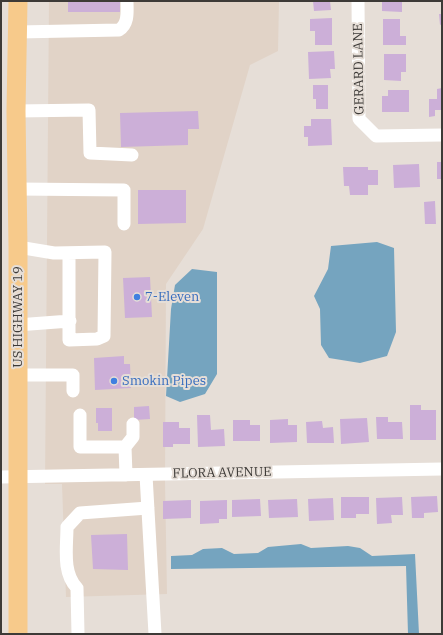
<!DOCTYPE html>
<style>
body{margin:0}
#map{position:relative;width:443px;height:635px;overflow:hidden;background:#e6ded7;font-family:"IBM Plex Serif",serif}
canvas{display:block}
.frame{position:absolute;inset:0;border:2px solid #3d3a37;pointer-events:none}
</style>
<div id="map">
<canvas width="443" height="635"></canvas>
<div class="frame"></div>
</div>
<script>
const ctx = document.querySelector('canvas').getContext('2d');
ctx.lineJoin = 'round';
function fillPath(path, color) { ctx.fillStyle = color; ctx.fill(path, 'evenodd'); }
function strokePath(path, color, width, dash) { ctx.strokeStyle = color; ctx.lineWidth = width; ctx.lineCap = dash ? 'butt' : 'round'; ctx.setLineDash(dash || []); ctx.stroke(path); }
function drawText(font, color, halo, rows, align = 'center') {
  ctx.font = font + ' "IBM Plex Serif",serif'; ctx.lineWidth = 4; ctx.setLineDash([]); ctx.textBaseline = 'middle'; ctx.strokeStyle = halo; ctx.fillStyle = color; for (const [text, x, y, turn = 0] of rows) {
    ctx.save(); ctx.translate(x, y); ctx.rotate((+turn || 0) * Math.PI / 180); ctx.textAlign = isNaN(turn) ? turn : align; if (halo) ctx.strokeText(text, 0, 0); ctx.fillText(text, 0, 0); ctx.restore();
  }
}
fillPath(new Path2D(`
 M49,1h230l-1,50 -28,14 -47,164 -37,55 -1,197 2,113 -101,3 -4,-113h-17z`), '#e1d3c7');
fillPath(new Path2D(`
 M377,242l17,6 2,84 -9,24 -27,7 -31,-5 -8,-13 -1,-36 -6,-13 14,-27 3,-23z
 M192,269l25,3v102l-12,20 -25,8 -14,-6 5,-87 4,-24z
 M301,544l10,4 37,-2 12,2 12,8 43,-2 4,80h-11l-2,-68 -235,3v-13l21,-1 11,-6 19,-1 12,6 24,-1 10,-6z`), '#75a4bf');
fillPath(new Path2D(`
 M68,1h52v11h-52z
 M313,1h17l1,9 -17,1z
 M382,1h20v11l-20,-1z
 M439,14h3v10l-2,1z
 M332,18v27h-17v-14h-5v-12z
 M383,19h17v17h6v9h-23z
 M334,51l1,18h-5l1,9 -22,1 -1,-27z
 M384,54h22v18h-5v9l-17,-1z
 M313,85h15v24h-12v-10h-3z
 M442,88v22h-7v6l-6,1v-18h8v-10z
 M388,90h21v22h-27v-16h6z
 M198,111l1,18h-11v16l-67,2 -1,-34z
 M311,119h20l1,26 -24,1v-9h-4v-11h7z
 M437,162h5v17h-5z
 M419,164l1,23 -26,1 -1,-23z
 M343,167h25v3h10v15h-10v10h-18l-1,-9h-5z
 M138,190h48v33l-48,1z
 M435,201l1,23h-11l-1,-22z
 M150,277l2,40 -27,1 -2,-40z
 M124,356v8h6l1,24 -36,2 -1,-32z
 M410,405h11v5h15v30h-26z
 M149,406l1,13 -16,1v-13z
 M96,408h16v23h-14v-8h-2z
 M197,415h13l1,15 13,-1 1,17 -27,1z
 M376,417h12v5h14l1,17h-26z
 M367,418l2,24 -28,2 -1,-25z
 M288,419v6h9v17l-27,1v-23z
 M233,420h17v5h10v16h-27z
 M322,421l1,7 10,-1 1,16h-27l-1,-21z
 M163,422h16v6h11v16h-17v3h-10z
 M437,496l1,16 -14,1v5h-12l-1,-21z
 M341,497h28v17h-13v4h-15z
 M402,497l1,18h-12l1,8 -15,1 -1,-26z
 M333,498l1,22 -25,1 -1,-22z
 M260,499l1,17 -29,1v-17z
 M297,499l1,18 -29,1 -1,-18z
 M191,500v18l-28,1v-18z
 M227,500v19h-8v4l-19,1v-23z
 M127,534l1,36 -35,-1 -2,-34z`), '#ccafd8');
strokePath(new Path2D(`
 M358,1l1,118 17,17 66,-1
 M18,32l101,-2c10,-6 8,-19 8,-29
 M16,111l73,-1 1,43 42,2
 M17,189l107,1v34
 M18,247l36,6 51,-1 -1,84 -7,3 -28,1v-87
 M17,325l53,-4
 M17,375h56v16
 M80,415v32h45
 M126,475l-1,-28 8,-10v-13
 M146,475l9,159
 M1,477l441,-8
 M78,634l-1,-46c-15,-15 -10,-41 -10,-61l13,-14 68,-5`), '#fff', 13);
strokePath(new Path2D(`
 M18,634v-387l-2,-136 2,-110`), '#f7ca8b', 19);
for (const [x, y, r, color] of [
 [137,297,4,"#3f7fe0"],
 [114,381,4,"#3f7fe0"]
]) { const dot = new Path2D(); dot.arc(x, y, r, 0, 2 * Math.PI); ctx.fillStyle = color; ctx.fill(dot); strokePath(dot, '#e6ded7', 1.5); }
drawText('13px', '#3d3a37', '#e6ded7', [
 ["GERARD LANE",359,69,-91],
 ["US HIGHWAY 19",18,317,-90],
 ["FLORA AVENUE",222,473,-1]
]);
drawText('13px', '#366cbe', '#e6ded7', [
 ["7-Eleven",145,297],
 ["Smokin Pipes",122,381]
], 'left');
</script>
